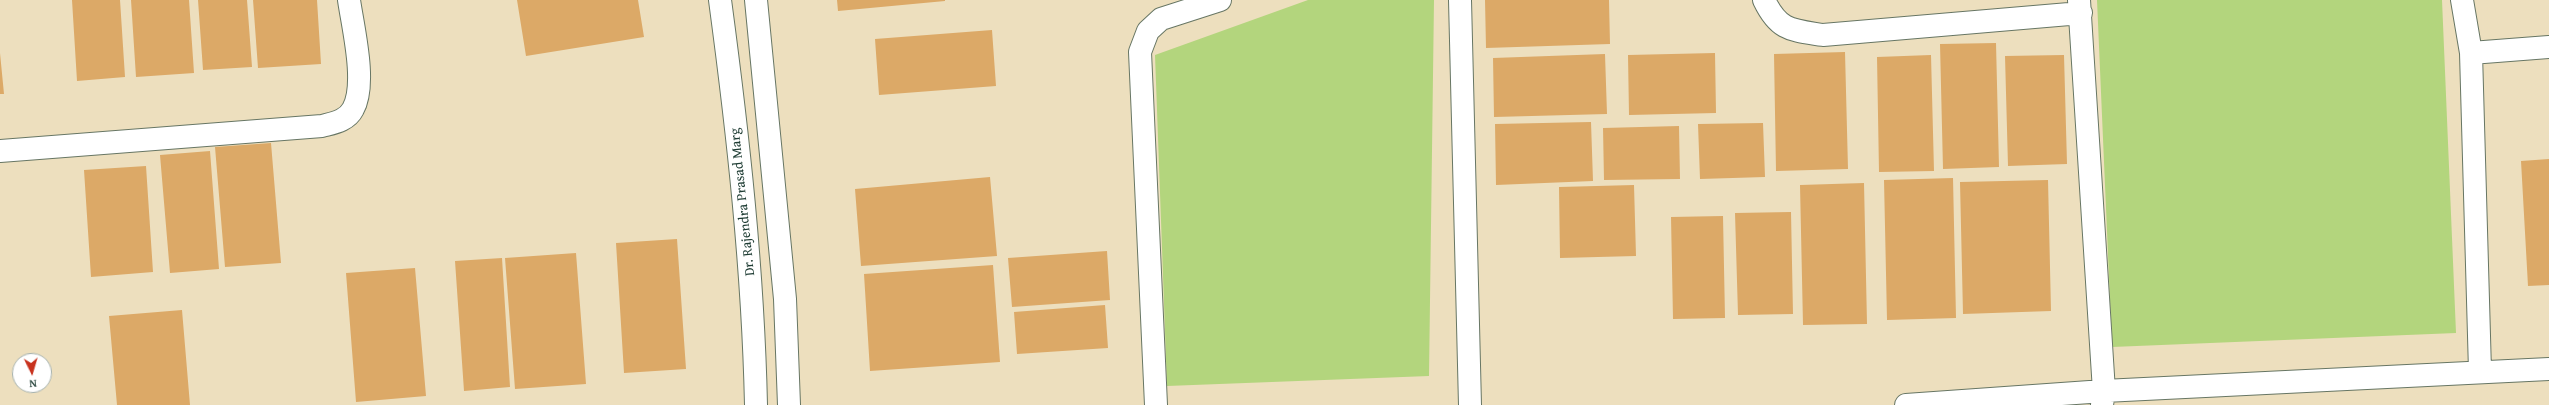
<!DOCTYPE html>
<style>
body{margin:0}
#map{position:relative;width:2549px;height:405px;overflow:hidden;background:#eddfbe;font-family:"Gentium Book Plus",serif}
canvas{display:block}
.north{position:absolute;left:12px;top:353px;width:40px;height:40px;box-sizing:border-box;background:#fff;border:1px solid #a5b1ae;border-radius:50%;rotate:175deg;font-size:11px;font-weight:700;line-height:16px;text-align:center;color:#1f3d34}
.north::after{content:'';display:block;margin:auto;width:14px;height:18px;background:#c8321e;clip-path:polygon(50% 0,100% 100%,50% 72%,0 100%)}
</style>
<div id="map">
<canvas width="2549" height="405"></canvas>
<div class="north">N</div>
</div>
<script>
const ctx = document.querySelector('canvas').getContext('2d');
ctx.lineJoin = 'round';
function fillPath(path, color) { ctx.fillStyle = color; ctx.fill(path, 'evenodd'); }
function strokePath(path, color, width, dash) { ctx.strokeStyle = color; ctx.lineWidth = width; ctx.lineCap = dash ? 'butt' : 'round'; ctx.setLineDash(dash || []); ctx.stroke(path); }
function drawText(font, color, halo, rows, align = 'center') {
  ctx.font = font + ' "Gentium Book Plus",serif'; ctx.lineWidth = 3; ctx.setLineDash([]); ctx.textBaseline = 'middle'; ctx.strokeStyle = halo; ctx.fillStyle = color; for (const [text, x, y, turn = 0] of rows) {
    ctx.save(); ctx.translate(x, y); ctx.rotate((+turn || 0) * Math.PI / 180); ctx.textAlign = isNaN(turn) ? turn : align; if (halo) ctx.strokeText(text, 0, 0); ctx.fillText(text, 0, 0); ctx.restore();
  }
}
fillPath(new Path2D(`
 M1308,0h126l-5,376 -262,10 -12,-331z
 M2097,0h345l14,333 -344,14z`), '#b3d57d');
fillPath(new Path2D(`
 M72,0h48l5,77 -48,4z
 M131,0h58l5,73 -58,4z
 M198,0h49l5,67 -49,3z
 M253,0h64l4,64 -63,4z
 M517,0h121l6,37 -118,19z
 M837,0h108v1l-107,10z
 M1485,0h124l1,44 -124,4z
 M992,30l4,56 -117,9 -4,-56z
 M1996,43l3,124 -56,2 -3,-125z
 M1845,52l3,117 -72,2 -2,-117z
 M0,53l4,41h-4z
 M1715,53l1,60 -87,2 -1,-60z
 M1605,54l2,60 -113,3 -1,-59z
 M1931,55l3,116 -55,1 -2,-115z
 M2064,55l3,109 -59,2 -3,-110z
 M1591,122l2,59 -97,4 -1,-61z
 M1763,123l2,54 -65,2 -2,-55z
 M1679,126l1,53 -76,1 -1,-52z
 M271,143l10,120 -56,4 -10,-120z
 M210,151l9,118 -49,4 -10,-118z
 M2549,159v126l-21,1 -7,-125z
 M146,166l7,106 -62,5 -7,-107z
 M990,177l7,79 -136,10 -6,-77z
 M1953,178l3,140 -69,2 -3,-140z
 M2048,180l3,131 -88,3 -3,-132z
 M1864,183l3,141 -64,1 -3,-140z
 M1634,185l2,71 -76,2 -1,-71z
 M1791,212l2,102 -55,1 -3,-102z
 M1723,216l2,102 -52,1 -2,-102z
 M677,239l9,130 -62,4 -8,-130z
 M1107,251l3,49 -98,7 -4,-49z
 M576,253l10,131 -71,5 -10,-131z
 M502,258l8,129 -46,4 -9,-130z
 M993,265l7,97 -130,9 -6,-97z
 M415,268l11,128 -70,6 -10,-129z
 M1105,305l3,43 -91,6 -3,-42z
 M182,310l8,95h-73l-8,-89z`), '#dca967');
const street = new Path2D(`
 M1460,0l10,405
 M1764,0c15,31 27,30 59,35l258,-22
 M2079,0l25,391 -2,14
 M2462,0l9,53 9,318
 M2471,53l78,-6
 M0,151l322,-25c11,-3 25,-5 31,-17 14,-25 0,-81 -4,-109
 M1156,405l-16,-353 8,-21 13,-12 59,-19
 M1906,405l198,-14 445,-22`);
const secondary = new Path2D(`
 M720,0c18,134 33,269 36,405
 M756,0l29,299 4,106`);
strokePath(street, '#677664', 24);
strokePath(secondary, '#677664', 24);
strokePath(street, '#fff', 22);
strokePath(secondary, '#fff', 22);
drawText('14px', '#1f3d34', '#fff', [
 ["Dr. Rajendra Prasad Marg",743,202,-96]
]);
</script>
